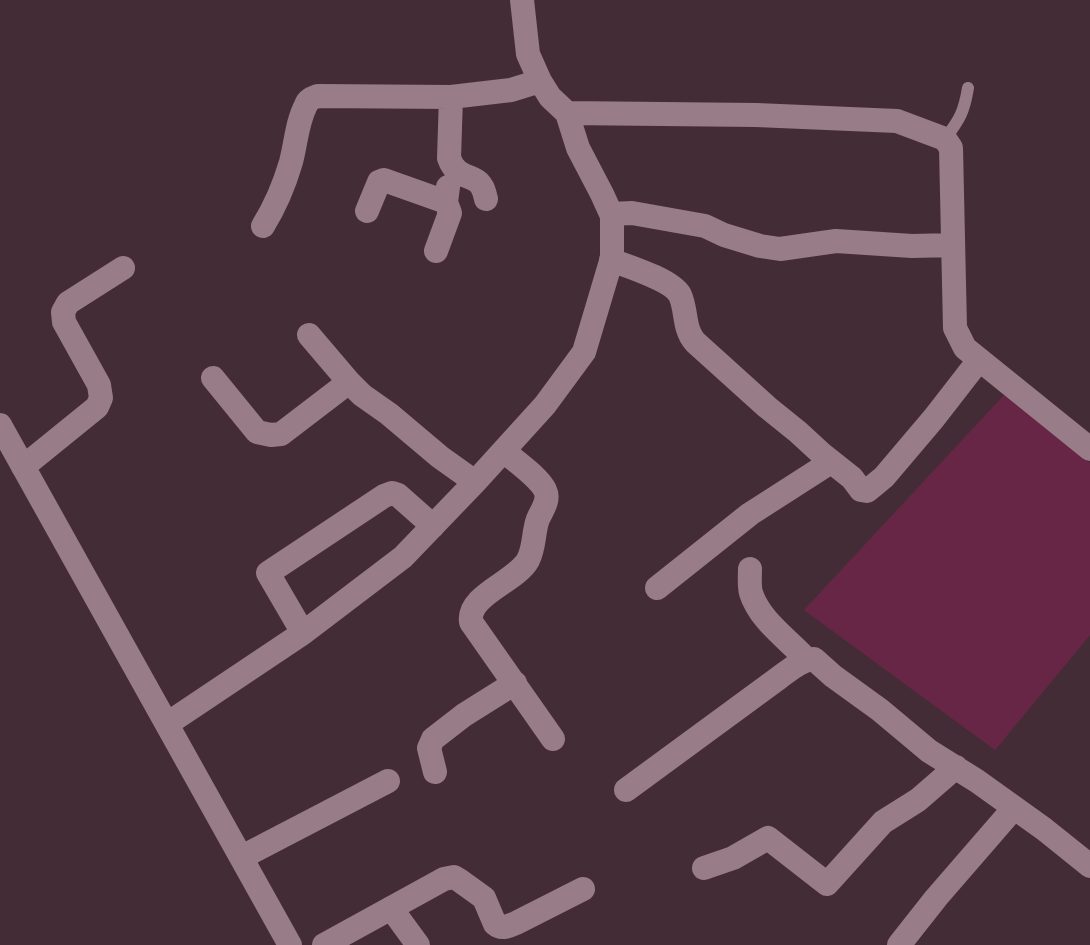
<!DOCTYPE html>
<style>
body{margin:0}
canvas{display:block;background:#442c36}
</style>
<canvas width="1090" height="945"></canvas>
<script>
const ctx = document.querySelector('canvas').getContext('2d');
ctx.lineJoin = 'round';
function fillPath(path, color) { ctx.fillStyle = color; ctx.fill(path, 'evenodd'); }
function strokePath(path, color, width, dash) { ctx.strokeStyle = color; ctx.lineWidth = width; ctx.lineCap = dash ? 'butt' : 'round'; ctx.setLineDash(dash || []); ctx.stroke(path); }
fillPath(new Path2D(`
 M1005,394l85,69v172l-95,115 -191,-140z`), '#682646');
strokePath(new Path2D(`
 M945,139c15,-20 19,-27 23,-51`), '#987c87', 12);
strokePath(new Path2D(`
 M451,97l-2,61c8,23 26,15 33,29 2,3 3,8 4,12
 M567,113l189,2 141,6 48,18 6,9 4,180 10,20 125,101
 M367,211l12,-29 5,-2 62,22
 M611,214l21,-1 73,13 19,9 36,11 20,3 56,-8 76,5 41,-1
 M263,226c13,-21 21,-40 28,-64 5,-19 6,-40 15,-57 2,-6 7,-7 12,-9l133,1 60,-7 29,-9
 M436,251l14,-38 -4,-11 2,-15
 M611,260c16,6 61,20 69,35 7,15 3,33 15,47l72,65 31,25 25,23 29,23 9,12 6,1 17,-14 50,-59 45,-58
 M309,335l40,47 13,13 27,19 51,43 35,25
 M213,378l44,54 14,3 10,-1 68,-52
 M0,425l290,520
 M504,451c11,10 35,26 41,39 5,10 -3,20 -7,29 -5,13 -3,28 -10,41 -12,22 -61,35 -57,62l82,117
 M23,467l74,-60 4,-9 -2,-13 -35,-63 -1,-10 5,-9 55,-35
 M750,569c0,7 -1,17 1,24 9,28 37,46 56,67
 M657,588l93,-74 81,-52
 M303,633l-35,-60 116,-77 8,-3 6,2 35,31
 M167,724l136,-91 100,-76 73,-76 69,-76 39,-53 28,-94v-42l-10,-22 -24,-46 -11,-35 -17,-16 -10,-16 -12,-27 -6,-54
 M435,772l-6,-24 4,-9 31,-24 51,-32
 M626,790l154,-113c11,-8 21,-17 34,-18l19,17 47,34 49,41 48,30 67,48 46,37
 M242,857l146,-76
 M704,868l29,-10 35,-20 59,46 56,-62 35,-22 38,-33
 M391,908l27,37
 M324,945l120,-66 10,-2 5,3 25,18 11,26c7,6 13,2 21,-1l67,-34
 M899,945l37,-47 78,-90`), '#987c87', 24);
</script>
